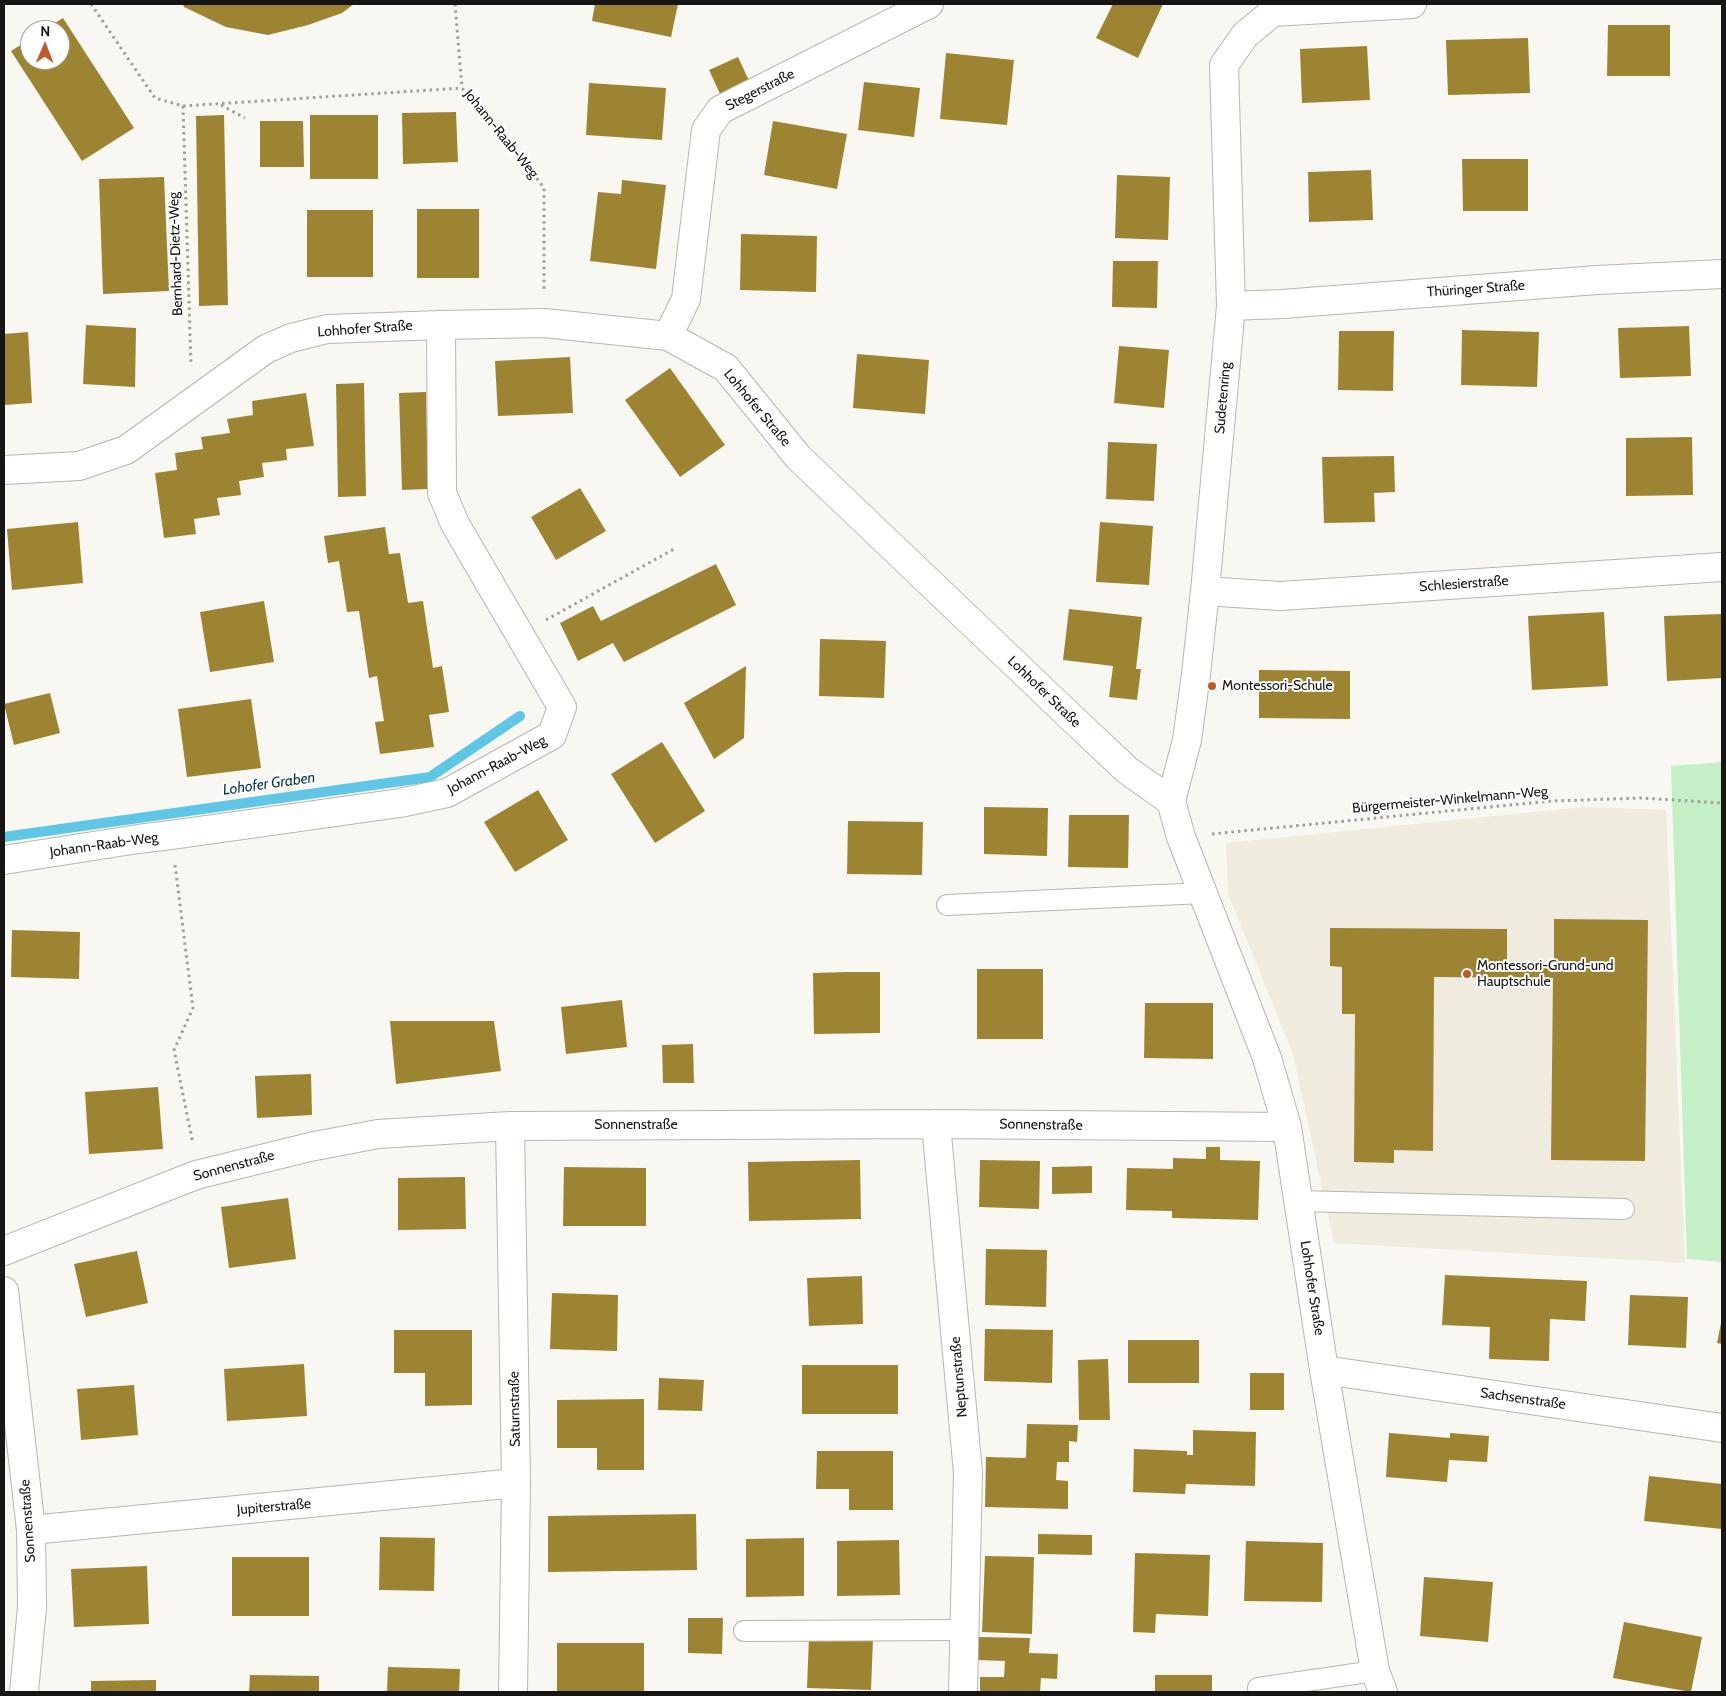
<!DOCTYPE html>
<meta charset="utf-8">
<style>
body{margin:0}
#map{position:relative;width:1726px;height:1696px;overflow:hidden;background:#f9f7f1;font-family:Cabin,sans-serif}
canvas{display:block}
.frame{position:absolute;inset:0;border:5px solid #171614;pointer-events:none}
.north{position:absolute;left:20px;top:20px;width:50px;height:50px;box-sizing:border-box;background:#fff;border:1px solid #a2a2a1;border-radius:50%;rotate:1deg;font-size:14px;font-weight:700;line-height:20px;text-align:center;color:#171614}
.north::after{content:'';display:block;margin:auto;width:18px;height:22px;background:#c05a29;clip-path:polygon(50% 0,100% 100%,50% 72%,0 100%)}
</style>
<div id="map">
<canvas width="1726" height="1696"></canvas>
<div class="frame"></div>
<div class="north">N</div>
</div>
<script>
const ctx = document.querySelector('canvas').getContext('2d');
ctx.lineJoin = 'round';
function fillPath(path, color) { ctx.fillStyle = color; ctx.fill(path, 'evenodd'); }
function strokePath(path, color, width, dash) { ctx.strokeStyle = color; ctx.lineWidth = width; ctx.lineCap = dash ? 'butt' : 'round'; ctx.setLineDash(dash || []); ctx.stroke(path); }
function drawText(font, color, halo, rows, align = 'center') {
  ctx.font = font + ' Cabin,sans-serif'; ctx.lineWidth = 4; ctx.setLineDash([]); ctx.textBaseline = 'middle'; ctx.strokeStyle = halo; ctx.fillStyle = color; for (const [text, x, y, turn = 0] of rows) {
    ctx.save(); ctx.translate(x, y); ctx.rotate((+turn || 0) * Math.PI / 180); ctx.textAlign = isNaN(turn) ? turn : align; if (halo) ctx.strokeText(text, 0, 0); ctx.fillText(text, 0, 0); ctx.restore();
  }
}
fillPath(new Path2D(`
 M1584,807l82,3 19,453 -351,-20 -41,-189 -65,-160 -2,-51z`), '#efebde');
fillPath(new Path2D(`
 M1722,762v500l-35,-3 -16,-493z`), '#c5efc6');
strokePath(new Path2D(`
 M4,837l426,-60 90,-61`), '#5fc7e5', 10);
fillPath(new Path2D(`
 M183,4h171l-12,9 -34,12 -40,10 -42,-8 -42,-20z
 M595,4h83l-7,33 -79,-16z
 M1113,4h50l-25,54 -42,-20z
 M63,18l71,110 -52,33 -71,-110 19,-12v21h30v-30h-16z
 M1608,25h62v51h-63z
 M1528,38l2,55 -82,2 -2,-55z
 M1367,46l3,54 -68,3 -2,-54z
 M946,53l68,7 -7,65 -67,-6z
 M738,57l13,28 -29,13 -13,-28z
 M864,82l56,6 -6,49 -56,-7z
 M589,83l77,5 -4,52 -76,-5z
 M456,112l2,50 -55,2 -1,-51z
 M224,115l4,190 -29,1 -3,-190z
 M310,115h68v64h-68z
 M260,121h43l1,46h-44z
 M773,121l74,13 -10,55 -73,-14z
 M1462,159h66v52h-65z
 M1371,170l2,50 -64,2 -1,-50z
 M1117,175l53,2 -2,63 -53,-2z
 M164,177l5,114 -66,3 -4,-115z
 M622,180l44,5 -10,84 -66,-8 8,-69 23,2z
 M417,209h62v69h-62z
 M307,210h66v67h-66z
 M741,234l76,2 -1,56 -76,-2z
 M1113,261h45l-1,47 -45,-1z
 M86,325l50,3 -1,59 -52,-3z
 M1689,326l2,50 -71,2 -2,-50z
 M1462,330l77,2 -2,55 -76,-2z
 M1339,331h55l-1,60 -55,-1z
 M28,332l4,71 -28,2v-71z
 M1119,346l50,4 -5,58 -50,-5z
 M857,354l72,6 -4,54 -72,-6z
 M570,357l3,56 -75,3 -3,-55z
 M670,368l55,77 -45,32 -55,-77z
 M364,383l2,113 -28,1 -2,-113z
 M426,392l2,97 -26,1 -3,-97z
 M306,393l8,53 -28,3 1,11 -25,3 2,14 -25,4 2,14 -24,3 3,17 -26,4 2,15 -32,4 -9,-65 22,-3 -2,-17 28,-4 -2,-12 29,-4 -3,-14 26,-4 -1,-14z
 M1692,437l1,58 -67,1v-58z
 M1108,442l49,2 -3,57 -48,-2z
 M1394,456l1,36 -21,1 1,29 -51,1 -2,-66z
 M580,488l26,43 -50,29 -25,-43z
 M78,522l5,61 -71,7 -5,-61z
 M1100,522l53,4 -4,59 -53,-3z
 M385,527l4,27 11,-1 8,50 15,-2 10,67 9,-2 7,46 -20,3 5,32 -54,7 -5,-32 9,-1 -7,-45 -8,2 -10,-67 -12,1 -8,-51 -11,2 -4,-27z
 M716,564l20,41 -112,57 -11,-19 -35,18 -18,-38 33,-17 8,15z
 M264,601l10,61 -64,10 -10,-60z
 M1069,609l73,8 -6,52h5l-4,31 -28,-3 4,-31 -50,-6z
 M1604,612l4,74 -76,4 -4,-74z
 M1722,614v64l-55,3 -3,-65z
 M820,639l66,2 -2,57 -65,-2z
 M746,666l-2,72 -30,21 -30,-56z
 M1259,670l91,1v48l-91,-1z
 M50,693l10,40 -46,12 -10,-41z
 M251,699l10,69 -74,9 -9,-68z
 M662,742l43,69 -50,32 -44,-69z
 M538,790l30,50 -53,32 -31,-50z
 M984,807l64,1 -1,48 -63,-2z
 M1069,815h60l-1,53 -60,-1z
 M848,821l75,1 -1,53 -75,-1z
 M1554,919l94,1 -3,241 -94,-1 2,-182 -119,-1 -1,174 -39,-1v13l-40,-1 1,-148h-13v-47l-12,-1v-38l177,1v35h47z
 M12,930l68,2 -1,47 -68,-2z
 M977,969h66v70h-66z
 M847,972h33v61l-66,1 -1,-61z
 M622,1000l5,47 -61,7 -5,-47z
 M1145,1003h68v56l-69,-1z
 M390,1021h104l7,50 -105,13z
 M693,1044l1,39h-31l-1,-38z
 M311,1074l1,41 -55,3 -2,-42z
 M158,1087l5,62 -74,5 -4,-62z
 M1206,1147h14v13l40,1 -2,59 -86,-2v-7l-46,-1 1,-42 46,1v-11l33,1z
 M860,1160l1,59 -112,2 -1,-59z
 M980,1160l60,1 -1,48 -60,-2z
 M1092,1166v27l-40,1v-27z
 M564,1167l82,1v58h-83z
 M465,1177l1,52 -68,1v-52z
 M288,1198l8,61 -67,9 -8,-61z
 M986,1249l61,1 -1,57 -61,-2z
 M137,1251l11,52 -62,14 -12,-53z
 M1445,1275l142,6 -2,40 -35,-2 -1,42 -60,-2 1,-32 -48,-2z
 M862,1276l1,48 -54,2 -2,-48z
 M552,1293l66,2 -1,56 -67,-2z
 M1630,1295l58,2 -2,51 -58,-3z
 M1721,1323h1v21l-5,-1z
 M985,1329l68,1 -1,53 -68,-2z
 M394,1330h78v75l-47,1v-33h-31z
 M1128,1340h71v43h-71z
 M1108,1359l2,61h-31l-1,-60z
 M304,1364l3,52 -80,5 -3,-52z
 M802,1365h96v49h-96z
 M1250,1373h34v37h-34z
 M659,1378l45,2 -2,31 -44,-1z
 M134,1385l4,50 -57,5 -4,-51z
 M644,1399v71h-47v-22h-40v-48z
 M1027,1424l51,1 -1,17 -8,-1v21h-12l-1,18 12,1v28l-83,-2 1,-50 40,1z
 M1193,1430l63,2 -1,54 -69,-2 -1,10 -52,-2 1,-43 53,2v4h6z
 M1389,1433l61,5v-5l39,3 -2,26 -38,-2 -2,22 -61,-5z
 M817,1451h76v59h-44v-21h-33z
 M1649,1476l73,8v45l-78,-8z
 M696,1514l1,56 -149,2v-56z
 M1038,1534l54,1v20l-54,-1z
 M380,1537l55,1 -1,53 -55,-1z
 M804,1538v58l-58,1v-58z
 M899,1540l1,55 -63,1v-55z
 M1246,1541l77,2 -1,59 -78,-1z
 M1135,1553l75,2 -2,61 -52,-2 -1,19 -22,-1z
 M985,1556l49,1 -2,77 -50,-2z
 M232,1557h77v59h-77z
 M147,1566l2,58 -75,3 -3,-58z
 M1424,1577l69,5 -5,60 -68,-6z
 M688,1618h35l-1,36 -34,-1z
 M1624,1622l78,15 -11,55 -78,-14z
 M809,1637l64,2 -2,51 -64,-2z
 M978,1637l52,1 -1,15 29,1 -1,25 -16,-1 -1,14h-60v-15h24l1,-16 -28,-1z
 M557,1643h87v49h-87z
 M388,1667l72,2 -1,23h-72z
 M250,1675l69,1v16h-70z
 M1155,1675h57v17h-57z
 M156,1680v12h-65v-11z`), '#9d8432');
const lane = new Path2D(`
 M947,905l256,-12
 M1298,1201l326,8
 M744,1631l220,-1
 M1258,1688l117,-17`);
const street = new Path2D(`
 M1231,306l51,-2 315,-24 125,-6
 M668,336l18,-37 20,-169 14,-20 209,-106
 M4,470l75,-4 47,-16 140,-101 25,-11 36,-9 114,-4 103,-2 124,13 58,32 72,89 277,264 52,49 44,31 10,36 86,221 20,69 37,243 51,301 8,21
 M1205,591l75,5 442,-29
 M1171,801l16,-61 9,-66 9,-83 26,-285 -7,-241 21,-30 28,-23 139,-8
 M4,860l134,-21 33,-4 229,-32 47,-10 105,-58 10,-28 -107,-183 -13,-31 -1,-168
 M936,1124l32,349 -5,219
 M510,1126l6,357 -3,209
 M4,1251l192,-76 114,-28 68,-13 132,-8 426,-2 351,3
 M4,1291l27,239 1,77 -8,85
 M1324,1370l398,58
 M31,1530l485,-47`);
strokePath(lane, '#b7b5b0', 22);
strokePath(street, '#b7b5b0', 30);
strokePath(new Path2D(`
 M91,4l64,94 28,8 279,-18
 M455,4l7,84 49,56 33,44v104
 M221,105l24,13
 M183,106l8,260
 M546,620l128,-71
 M1212,834l339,-33 91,-3 80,5
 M175,865l18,143 -19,42 19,94`), '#9f9e99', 3, [2.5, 4]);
strokePath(lane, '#fff', 20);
strokePath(street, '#fff', 28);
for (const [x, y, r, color] of [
 [1212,686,5,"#c05a29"],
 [1467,974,5,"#c05a29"]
]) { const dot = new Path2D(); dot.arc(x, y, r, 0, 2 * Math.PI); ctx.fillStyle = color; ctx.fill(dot); strokePath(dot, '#fff', 2); }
drawText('14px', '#171614', '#fff', [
 ["Stegerstraße",760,90,-27],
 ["Johann-Raab-Weg",501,134,51],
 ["Bernhard-Dietz-Weg",176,254,-92],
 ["Thüringer Straße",1476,289,-4],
 ["Lohhofer Straße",365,329,-4],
 ["Sudetenring",1223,398,-85],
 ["Lohhofer Straße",757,408,50],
 ["Schlesierstraße",1464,584,-4],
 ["Lohhofer Straße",1044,692,44],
 ["Johann-Raab-Weg",497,765,-28],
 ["Bürgermeister-Winkelmann-Weg",1450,800,-5],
 ["Johann-Raab-Weg",104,845,-8],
 ["Sonnenstraße",636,1125],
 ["Sonnenstraße",1041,1125,1],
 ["Sonnenstraße",234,1166,-15],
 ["Lohhofer Straße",1312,1288,81],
 ["Neptunstraße",959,1377,-95],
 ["Sachsenstraße",1523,1399,8],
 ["Saturnstraße",515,1409,-91],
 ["Jupiterstraße",274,1507,-5],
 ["Sonnenstraße",28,1521,-94]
]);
drawText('14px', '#171614', '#fff', [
 ["Montessori-Schule",1222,686],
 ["Montessori-Grund-und",1477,966],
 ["Hauptschule",1477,982]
], 'left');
drawText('italic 15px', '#053844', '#fff', [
 ["Lohofer Graben",269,784,-8]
]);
</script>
